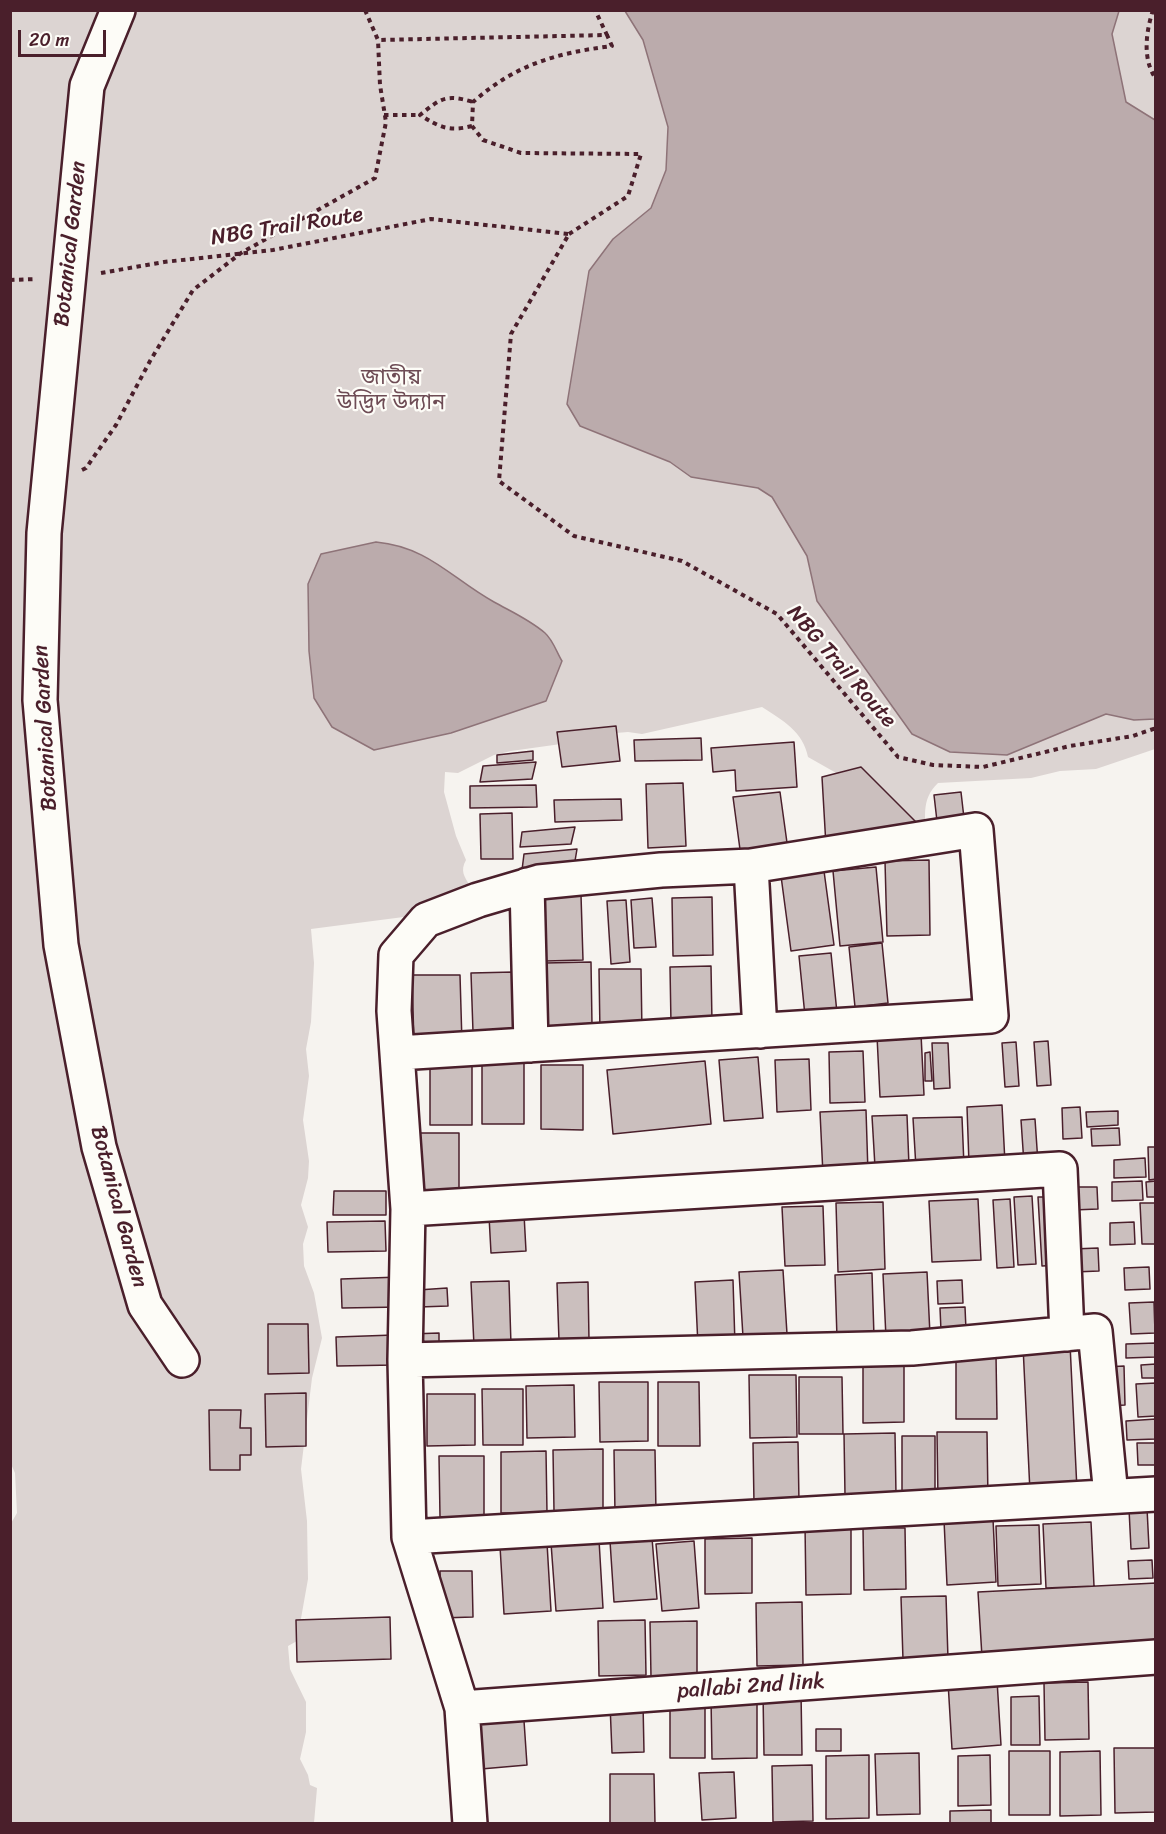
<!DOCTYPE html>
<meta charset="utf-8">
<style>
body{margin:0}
#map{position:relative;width:1166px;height:1834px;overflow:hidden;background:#f6f3ef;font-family:Sriracha,sans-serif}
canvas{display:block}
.frame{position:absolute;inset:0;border:12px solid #4a1f2b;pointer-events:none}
.scale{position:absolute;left:18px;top:30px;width:88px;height:27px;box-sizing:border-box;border:3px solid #4a1f2b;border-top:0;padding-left:8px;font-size:18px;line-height:21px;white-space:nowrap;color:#4a1f2b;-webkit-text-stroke:4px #fdfcf7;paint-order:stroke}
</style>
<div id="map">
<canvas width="1166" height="1834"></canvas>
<div class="frame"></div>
<div class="scale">20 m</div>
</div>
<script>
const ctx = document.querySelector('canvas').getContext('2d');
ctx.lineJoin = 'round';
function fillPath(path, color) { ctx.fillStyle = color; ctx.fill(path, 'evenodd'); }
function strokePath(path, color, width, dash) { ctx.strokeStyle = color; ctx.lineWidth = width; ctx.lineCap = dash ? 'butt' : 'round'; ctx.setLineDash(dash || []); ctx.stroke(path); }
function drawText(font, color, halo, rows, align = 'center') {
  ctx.font = font + ' Sriracha,"Noto Sans Bengali",sans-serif'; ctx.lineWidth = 4.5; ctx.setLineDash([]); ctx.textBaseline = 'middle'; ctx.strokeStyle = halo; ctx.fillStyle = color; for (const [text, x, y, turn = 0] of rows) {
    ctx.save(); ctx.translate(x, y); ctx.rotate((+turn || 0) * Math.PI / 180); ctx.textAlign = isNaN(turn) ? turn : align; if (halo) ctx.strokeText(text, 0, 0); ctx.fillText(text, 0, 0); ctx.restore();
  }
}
fillPath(new Path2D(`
 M11,11h1144v738l-59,20 -36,2 -29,7 -93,5c-18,17 -12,36 -12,59l-88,-68 -30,-17c-5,-26 -25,-36 -46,-50l-120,27 -14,-2 -24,2 -36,9 -57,8 -17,4 -36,18 -13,-1 -1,20 12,44 10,24c-6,11 -2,16 4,26l-51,29 -108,14 3,34 -3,59 -5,27 3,27 -6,44 6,41 -1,17 -7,27 7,22 -5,17 1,22 10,27 8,45 -10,40 -11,91 6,52 1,58 -11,62 -9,5 2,23 16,33v30l-6,27 8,16 2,10 7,3 -3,35h-303l-1,-298 7,-12 -2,-40 -4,-9z`), '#dcd4d2');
const water = new Path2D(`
 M625,11h494l-7,23 14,68 29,18v599l-21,1 -28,-6 -99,41 -57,-3 -38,-18 -95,-133 -10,-45 -35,-59 -14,-9 -67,-11 -21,-15 -90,-36 -13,-22 22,-133 24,-32 38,-31 15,-38 2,-43 -25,-87z
 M376,542c53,5 76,37 118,60 18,10 36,18 51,31 8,7 12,20 17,28l-16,40 -95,32 -77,17 -42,-23 -18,-29 -5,-47 -1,-67 13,-30z`);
fillPath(water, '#bbabac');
strokePath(water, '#8e7378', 1.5);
const building = new Path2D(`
 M616,726l4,35 -58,6 -5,-35z
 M701,738l1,22 -67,1 -1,-21z
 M794,742l3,45 -61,4 -1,-21 -22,2 -2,-24z
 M533,751v9l-36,3v-8z
 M536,762l-4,17 -52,3 3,-16z
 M861,767l66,66 -101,13 -4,-69z
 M683,783l3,63 -38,2 -2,-64z
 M536,785l1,22 -67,1v-22z
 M780,792l8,58 -47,7 -8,-60z
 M961,792l4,35 -27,3 -4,-35z
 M621,799l1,21 -67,2 -1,-22z
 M512,813l1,46h-32l-1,-45z
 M575,827l-4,17 -51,3 2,-15z
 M577,849l-3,18 -52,3 2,-16z
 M929,860l1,75 -43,1 -2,-75z
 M876,867l7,75 -43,4 -7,-75z
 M824,871l10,74 -43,6 -10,-75z
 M581,895l2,65 -37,1 -2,-64z
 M712,897l1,58 -40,1 -1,-58z
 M652,898l4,49 -22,1 -3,-48z
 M626,900l4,62 -19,2 -4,-63z
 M882,943l6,60 -33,4 -6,-60z
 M831,953l6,60 -32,3 -6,-60z
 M591,962l1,63 -46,1 -1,-63z
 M711,966l1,57 -41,1 -1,-57z
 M599,969h42l1,64 -42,1z
 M514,972l1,59 -42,1 -2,-59z
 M412,975h48l2,68 -48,1z
 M921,1034l3,61 -44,2 -3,-61z
 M1048,1041l3,44 -14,1 -3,-44z
 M1016,1042l3,44 -14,1 -3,-44z
 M932,1043h16l2,45 -16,1z
 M863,1051l2,51 -35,1 -1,-51z
 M930,1052l2,29h-7v-28z
 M758,1057l5,61 -39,3 -5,-61z
 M809,1059l2,51 -34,2 -2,-52z
 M472,1060v65h-42v-64z
 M482,1060h42v64h-42z
 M705,1061l6,63 -98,10 -6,-64z
 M541,1065h42v65l-42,-1z
 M1002,1105l3,58 -36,1 -2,-57z
 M1080,1107l2,31 -19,1 -1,-31z
 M866,1110l2,63 -45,2 -3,-63z
 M1118,1111v14l-31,2 -1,-15z
 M907,1115l2,51 -34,1 -3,-51z
 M962,1117l2,49 -48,2 -3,-50z
 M1035,1119l3,44 -14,1 -3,-44z
 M1119,1128l1,17 -28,1 -1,-17z
 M411,1133h48v64h-48z
 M1148,1147h8v32l-7,1z
 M1145,1158l1,19 -32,1v-18z
 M1142,1181l1,19 -31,1v-19z
 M1156,1181v16h-9l-1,-15z
 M1072,1187h25l1,22 -25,1z
 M334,1191h52v24h-53z
 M1032,1196l4,68 -18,1 -4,-68z
 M1038,1197h18l4,68 -18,1z
 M978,1199l3,61 -49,2 -3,-61z
 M1010,1199l4,68 -17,1 -4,-68z
 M883,1202l2,67 -47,3 -2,-69z
 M1140,1203h16v41h-14z
 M823,1206l2,59 -40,1 -3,-59z
 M524,1214l2,37 -35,2 -2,-37z
 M385,1221l1,30 -58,1 -1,-30z
 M1134,1222l1,22 -25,1v-22z
 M1098,1248l1,23 -25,1 -1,-23z
 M1149,1267l1,22 -25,1 -1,-22z
 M783,1270l4,64 -44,3 -4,-65z
 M927,1272l3,63 -44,3 -3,-64z
 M872,1273l2,64 -37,1 -2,-63z
 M400,1277l1,30 -59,1 -1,-29z
 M733,1280l2,65 -37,1 -3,-64z
 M962,1280l1,23 -25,1 -1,-23z
 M509,1281l2,64 -37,1 -3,-64z
 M588,1282l1,58 -30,1 -2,-58z
 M447,1288l1,18 -29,1 -1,-17z
 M1154,1302l1,31 -24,1 -2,-31z
 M965,1307l1,23 -25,1 -1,-23z
 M268,1324h40l1,49 -41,1z
 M439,1333v17l-28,1 -1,-17z
 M394,1335l1,30 -58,1 -1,-29z
 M1156,1343v14l-30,1v-14z
 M1070,1344l7,146 -47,2 -7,-146z
 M956,1355h40l1,64h-41z
 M904,1358v64l-41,1v-64z
 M1156,1364v14h-14l-1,-13z
 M1124,1366l1,39 -17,1 -2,-39z
 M749,1375h47l1,62 -47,1z
 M799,1377h43l1,57h-44z
 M599,1382h49v59l-48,1z
 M658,1382h41l1,64h-42z
 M1156,1383v33l-18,1 -2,-33z
 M574,1385l1,52 -48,1 -1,-52z
 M482,1389h41v56h-40z
 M306,1393v53l-40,1 -1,-53z
 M427,1394h48v51l-48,1z
 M209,1410h32l-1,18h11v27h-11v15h-30z
 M1156,1419v20l-29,1 -1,-19z
 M937,1432h50l1,68 -50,1z
 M895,1433l1,62h-51l-1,-61z
 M902,1436h33v59h-33z
 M798,1442l1,61 -45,1 -1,-61z
 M1137,1443h19v22h-18z
 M603,1449v62h-49l-1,-61z
 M614,1450h41l1,64h-41z
 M546,1451l1,62h-46v-61z
 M439,1456h45v61h-44z
 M1147,1508l2,40 -18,1 -2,-40z
 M993,1519l3,63 -49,3 -3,-65z
 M1091,1522l3,64 -48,2 -3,-64z
 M805,1525h46v69l-45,1z
 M1039,1525l2,59 -43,2 -2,-60z
 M863,1528h42l1,61 -42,1z
 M652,1538l5,61 -43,3 -4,-61z
 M752,1538v55l-47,1v-55z
 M599,1540l4,68 -47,3 -5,-68z
 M694,1541l5,67 -37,3 -6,-67z
 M547,1543l4,68 -47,3 -4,-68z
 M1152,1560l1,18 -24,1 -1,-18z
 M440,1571h32l1,46 -32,1z
 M1156,1583v66l-174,8 -4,-65z
 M946,1596l2,63 -45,1 -2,-63z
 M802,1602l1,63 -46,1 -1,-63z
 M390,1617l1,42 -94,3 -1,-42z
 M645,1620l1,55 -47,1 -1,-55z
 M697,1621v55l-46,1 -1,-55z
 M997,1680l4,65 -49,4 -4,-67z
 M1088,1682l1,57 -44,1 -1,-57z
 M801,1692l1,63h-38l-1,-62z
 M1039,1696l1,49h-29v-48z
 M711,1698h46v60l-45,1z
 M643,1703l1,49 -32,1 -2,-49z
 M670,1705h35v53h-35z
 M523,1706l4,59 -46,4 -5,-61z
 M816,1729h25v22h-25z
 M1114,1748h42v64l-41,1z
 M1009,1751h41v64h-41z
 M1100,1751l1,64 -41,1v-64z
 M919,1753l1,61 -43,1 -2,-61z
 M869,1755v63l-43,1v-63z
 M990,1755l1,50 -33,1v-50z
 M812,1765l1,56 -40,1 -1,-56z
 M734,1772l2,46 -34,2 -3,-47z
 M610,1774h44l1,50h-45z
 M991,1810v14h-41v-13z`);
fillPath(building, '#cbbfbe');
strokePath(building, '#4a1f2b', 1.5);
const minor = new Path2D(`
 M118,10l-31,76 -43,447 -4,167 21,245 38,202 46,158 37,55
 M751,866l9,165
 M527,885l4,160
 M398,1053l593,-37 -15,-186 -225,36 -90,4 -122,12 -61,18 -52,20 -30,35 -2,56 14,198 -3,151 4,177 53,171 8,116
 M408,1209l652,-40 7,165
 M405,1360l507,-12 183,-17 16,165
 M409,1537l747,-43
 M462,1708l694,-51`);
strokePath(minor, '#4a1f2b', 38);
strokePath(new Path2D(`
 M365,10l13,30 229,-5 -12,-25
 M1153,10c-7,22 -11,49 3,69
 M384,115h36
 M472,126c-23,6 -33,1 -52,-11 21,-17 26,-21 53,-13
 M569,234l59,-38 13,-42 -120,-1 -38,-13 -11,-14 1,-24c43,-38 84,-49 139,-56l-5,-11
 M101,273l63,-11 109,-12 158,-31 138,15 -58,100 -12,147 75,55 108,25 95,53 121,143 35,8 50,2 87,-21 63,-10 23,-8
 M10,280l27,-1
 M82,470l4,-2 30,-43 34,-64 43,-71 48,-37 134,-75 11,-56 -6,-37 -2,-45`), '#4a1f2b', 4, [4.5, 4.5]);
strokePath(minor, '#fdfcf7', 33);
drawText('22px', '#4a1f2b', '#fdfcf7', [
 ["NBG Trail Route",287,227,-9],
 ["Botanical Garden",71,244,-84],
 ["NBG Trail Route",841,667,49],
 ["Botanical Garden",46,728,-93],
 ["Botanical Garden",118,1207,75],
 ["pallabi 2nd link",751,1687,-4]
]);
drawText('22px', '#6e4c55', '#fdfcf7', [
 ["জাতীয়",391,378],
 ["উদ্ভিদ উদ্যান",391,403]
]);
</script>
